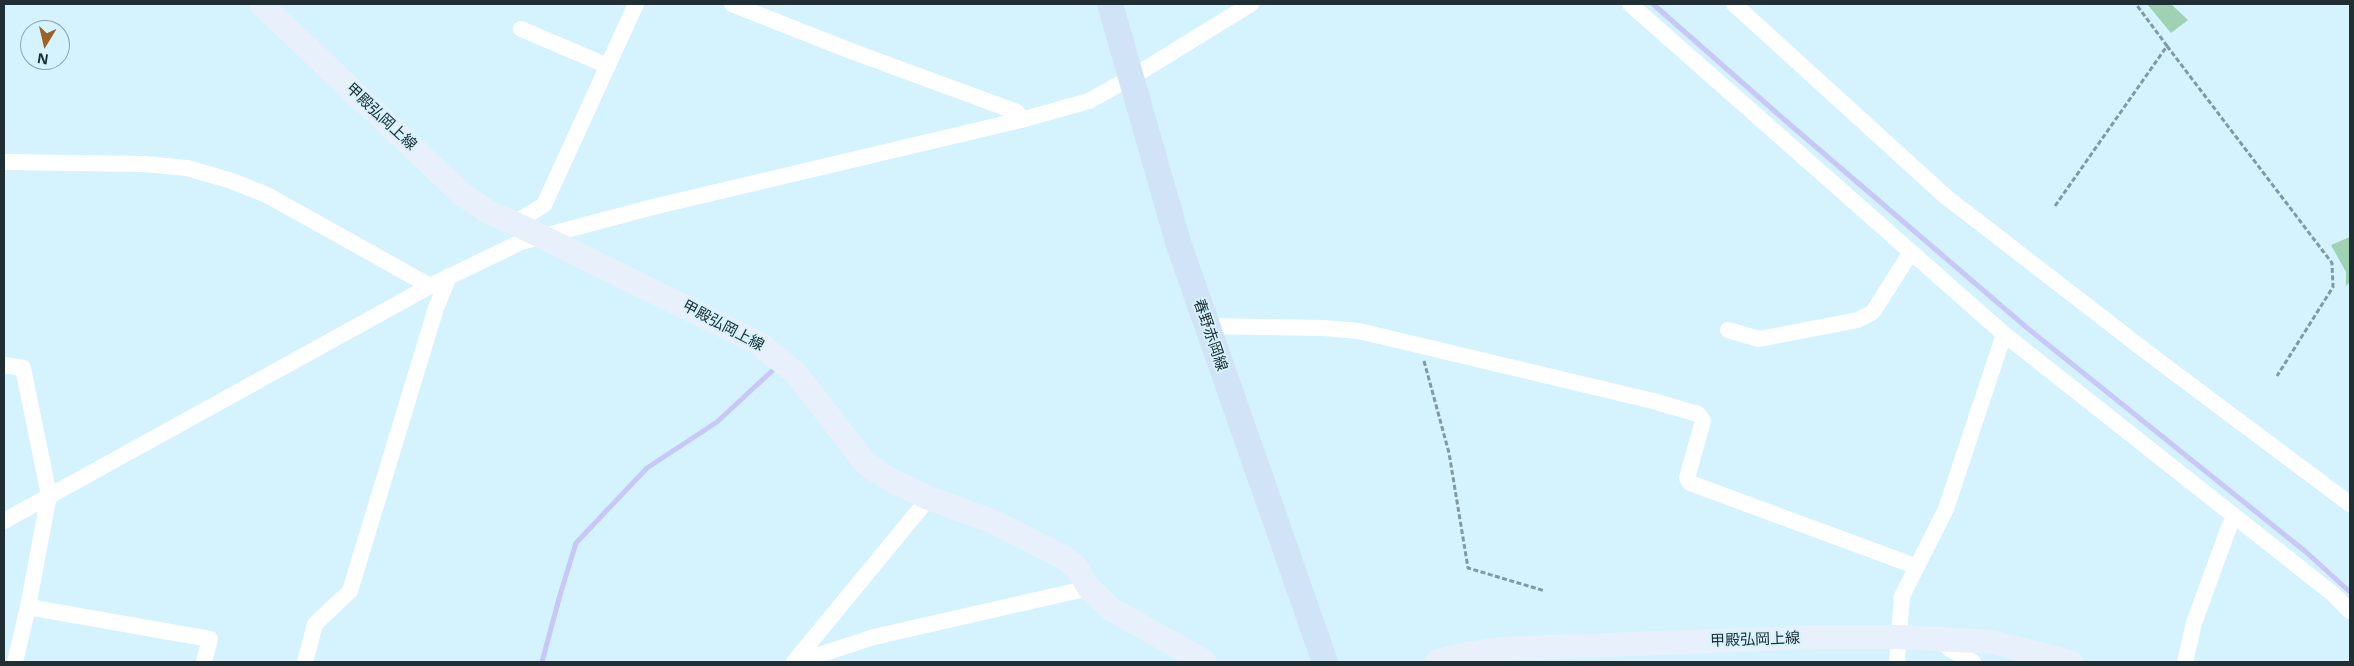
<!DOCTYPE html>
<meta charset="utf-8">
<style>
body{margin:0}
#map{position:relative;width:2354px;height:666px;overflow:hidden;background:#d4f3fe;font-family:"Noto Sans",sans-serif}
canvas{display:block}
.frame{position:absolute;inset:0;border:5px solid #202f34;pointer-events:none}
.north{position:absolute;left:20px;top:20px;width:50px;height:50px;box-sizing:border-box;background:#d4f3fe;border:1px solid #8ca5ad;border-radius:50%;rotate:189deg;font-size:14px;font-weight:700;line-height:20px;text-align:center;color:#202f34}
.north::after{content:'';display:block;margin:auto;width:18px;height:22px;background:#9e6125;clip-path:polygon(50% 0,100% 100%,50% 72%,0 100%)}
</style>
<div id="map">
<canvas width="2354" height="666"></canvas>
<div class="frame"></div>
<div class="north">N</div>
</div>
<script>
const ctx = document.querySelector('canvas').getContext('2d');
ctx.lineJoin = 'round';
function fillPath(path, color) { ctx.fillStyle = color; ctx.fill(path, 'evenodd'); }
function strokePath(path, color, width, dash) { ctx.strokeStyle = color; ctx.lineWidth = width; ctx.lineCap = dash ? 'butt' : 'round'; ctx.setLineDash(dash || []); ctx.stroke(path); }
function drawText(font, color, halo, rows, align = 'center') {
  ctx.font = font + ' "Noto Sans","Noto Sans JP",sans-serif'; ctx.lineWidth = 4; ctx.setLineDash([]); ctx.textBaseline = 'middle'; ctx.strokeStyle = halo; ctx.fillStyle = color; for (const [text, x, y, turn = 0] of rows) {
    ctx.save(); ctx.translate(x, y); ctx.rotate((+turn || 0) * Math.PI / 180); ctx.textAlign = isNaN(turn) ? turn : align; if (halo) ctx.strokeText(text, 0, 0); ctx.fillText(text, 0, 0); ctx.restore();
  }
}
fillPath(new Path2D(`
 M2147,4h24l17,16 -17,13z
 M2350,237v45l-4,4v-14l-15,-27z`), '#9ed2b2');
strokePath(new Path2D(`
 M1653,4l134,118 239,205 280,225 44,40
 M542,662l18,-67 16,-52 71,-75 70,-46 56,-52`), '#c8c8f8', 5);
strokePath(new Path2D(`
 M2167,46l165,217 1,24 -56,89
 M2055,206l112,-160 -31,-42
 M1424,361l25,92 19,115 77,23`), '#8199a1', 3, [5, 2.5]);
strokePath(new Path2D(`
 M732,4l119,47 166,61 4,8
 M1630,4l374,330 329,260 17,17
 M1734,4l211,192 211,163 194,145
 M521,29l87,37
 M4,162l140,2 43,4 45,13 35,14 163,91
 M514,223l30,-18 92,-201
 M1206,326l118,2 35,3 294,70 45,13 5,7 -16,57 3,5 225,83
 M1728,330l31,9 99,-19 15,-8 38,-60
 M4,365l19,3 26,127 -21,112 -13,55
 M4,521l426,-235 91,-44 132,-35 368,-87 68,-19 43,-24 119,-73
 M28,607l182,32 -6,23
 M1940,639l10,10 23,13
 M305,662l10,-38 35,-33 86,-283 13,-32
 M794,662l135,-164
 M797,662l77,-25 215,-49
 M1897,662l5,-66 44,-87 58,-175
 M2185,662l9,-39 35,-96 6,-10`), '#fff', 16);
strokePath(new Path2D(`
 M261,4l202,191 27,18 24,10 244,120 38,30 69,90 25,17 39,18 65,24 69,35 13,10 13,21 22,21 94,53
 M1437,662l19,-6 43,-7 322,-12h77l95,5 78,20`), '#e8f1fb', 24);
strokePath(new Path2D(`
 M1110,4l68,238 147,420`), '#d1e3f7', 26);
drawText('15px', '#202f34', '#d4f3fe', [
 ["甲殿弘岡上線",381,117,43],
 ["甲殿弘岡上線",723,326,28],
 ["春野赤岡線",1210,335,71],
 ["甲殿弘岡上線",1755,640,-2]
]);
</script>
